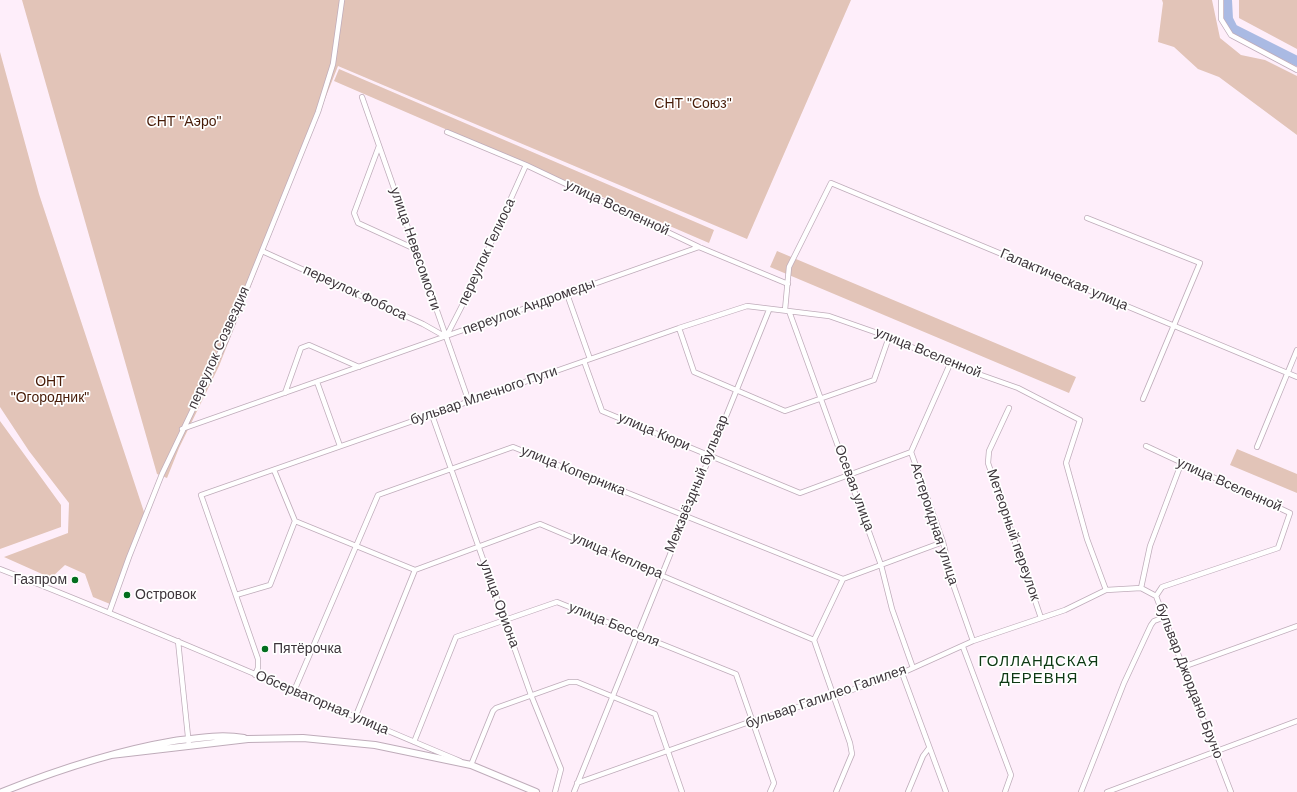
<!DOCTYPE html>
<meta charset="utf-8">
<style>
body{margin:0}
canvas{display:block;background:#feeefa}
</style>
<canvas width="1297" height="792"></canvas>
<script>
const ctx = document.querySelector('canvas').getContext('2d');
ctx.lineJoin = 'round';
function fillPath(path, color) { ctx.fillStyle = color; ctx.fill(path, 'evenodd'); }
function strokePath(path, color, width, dash) { ctx.strokeStyle = color; ctx.lineWidth = width; ctx.lineCap = dash ? 'butt' : 'round'; ctx.setLineDash(dash || []); ctx.stroke(path); }
function drawText(font, color, halo, rows, align = 'center') {
  ctx.font = font + ' Arial,sans-serif'; ctx.lineWidth = 3.5; ctx.setLineDash([]); ctx.textBaseline = 'middle'; ctx.strokeStyle = halo; ctx.fillStyle = color; for (const [text, x, y, turn = 0] of rows) {
    ctx.save(); ctx.translate(x, y); ctx.rotate((+turn || 0) * Math.PI / 180); ctx.textAlign = isNaN(turn) ? turn : align; if (halo) ctx.strokeText(text, 0, 0); ctx.fillText(text, 0, 0); ctx.restore();
  }
}
fillPath(new Path2D(`
 M22,0h829l-104,239 -409,-173 -119,300 -40,82 -12,30 -10,-4z
 M1162,0h50l8,38 21,17 24,5 32,16v59l-78,-58 -21,-8 -24,-22 -16,-5 5,-39z
 M1239,0h58v49l-58,-31z
 M0,52l39,142 106,321 -35,89 -17,-7 -8,-23 -20,-9 -14,13 -47,-21 64,-24 1,-30 -40,-52 -29,-44z
 M339,69l375,161 -5,13 -375,-162z
 M777,251l299,126 -7,16 -299,-126z
 M0,421l61,84v22l-61,22z
 M1237,449l60,25v19l-67,-28z`), '#e2c4b8');
strokePath(new Path2D(`
 M1227,0l1,19 5,10 64,32`), '#aabae3', 10);
const minor = new Path2D(`
 M1221,0v19l10,16 66,35
 M362,97l107,305
 M447,132l79,33 173,82 89,37
 M379,146l-25,67 4,10 57,26
 M1087,218l113,45 -57,136
 M262,251l161,73 23,13 22,-43 58,-129
 M567,294l23,65
 M785,310l4,-43 42,-84 466,194
 M789,311l92,254 11,44 21,59
 M679,328l15,44 91,39 89,-31 15,-43
 M584,361l18,50 198,82 111,-41
 M950,364l-39,88 32,90 11,45 19,54
 M317,382l23,64
 M285,393l16,-45 8,-3 50,22
 M1009,408l-20,43 -1,12 53,155
 M432,415l99,280 30,74 -6,23
 M182,429l517,-182
 M1146,446l144,67 -12,35 -116,39 -6,9
 M1257,447l40,-97
 M295,521l120,49
 M0,569c155,60 306,128 460,192
 M1141,588l9,-42 31,-82
 M236,595l34,-10 25,-64 -21,-51
 M109,613l20,-56 33,-83 64,-134 92,-228 15,-48 9,-64
 M814,640l29,-61
 M178,641l11,105
 M963,647l48,128 -6,17
 M1183,667l114,-41
 M902,673l44,119
 M255,675l3,-7v-9l-57,-164 478,-167 68,-22 82,10 60,21 61,27 68,24 62,32 -14,43 21,76 19,51
 M294,691l84,-196 135,-48 330,132 100,-37
 M355,718l60,-148 125,-46 274,116 36,103 2,11 -16,38
 M414,742l42,-105 101,-35 179,72 38,109 -4,9
 M469,764l2,1 22,-54 3,-3 73,-26h8l78,32 27,78
 M577,783l175,-62 82,-25 68,-23 71,-32 92,-31 41,-20 35,-2 15,8 75,196
 M574,792l195,-482
 M908,792l15,-36 6,-8
 M1081,792l43,-109 27,-58 3,-4 11,-4
 M1107,792l190,-71`);
const secondary = new Path2D(`
 M111,755l137,-16 55,-1 72,7 96,20 65,27
 M2,792c55,-22 113,-41 172,-51 23,-3 47,-7 70,-3`);
strokePath(minor, '#bfacba', 6);
strokePath(secondary, '#bfacba', 8);
strokePath(minor, '#fff', 4.5);
strokePath(secondary, '#fff', 6);
for (const [x, y, r, color] of [
 [75,580,4,"#036e1e"],
 [127,595,4,"#036e1e"],
 [265,649,4,"#036e1e"]
]) { const dot = new Path2D(); dot.arc(x, y, r, 0, 2 * Math.PI); ctx.fillStyle = color; ctx.fill(dot); strokePath(dot, '#fff', 1.5); }
drawText('14px', '#461b07', '#fff', [
 ["СНТ \"Союз\"",693,104],
 ["СНТ \"Аэро\"",184,122],
 ["ОНТ",50,382],
 ["\"Огородник\"",50,398]
]);
drawText('14px', '#3d353b', '#fff', [
 ["улица Вселенной",617,208,25],
 ["улица Невесомости",415,249,71],
 ["переулок Гелиоса",487,252,-65],
 ["Галактическая улица",1064,280,23],
 ["переулок Фобоса",355,293,25],
 ["переулок Андромеды",529,307,-20],
 ["переулок Созвездия",219,348,-66],
 ["улица Вселенной",928,353,22],
 ["бульвар Млечного Пути",484,396,-19],
 ["улица Кюри",654,432,23],
 ["улица Коперника",573,471,22],
 ["Межзвёздный бульвар",697,484,-68],
 ["улица Вселенной",1229,485,24],
 ["Осевая улица",854,488,70],
 ["Астероидная улица",934,524,72],
 ["Метеорный переулок",1013,535,71],
 ["улица Кеплера",617,556,23],
 ["улица Ориона",499,604,70],
 ["улица Бесселя",614,625,22],
 ["бульвар Джордано Бруно",1189,681,69],
 ["бульвар Галилео Галилея",826,697,-19],
 ["Обсерваторная улица",322,703,23]
]);
drawText('14px', '#3d353b', '#fff', [
 ["Газпром",67,580,"right"],
 ["Островок",135,595],
 ["Пятёрочка",273,649]
], 'left');
ctx.letterSpacing = '1px';
drawText('15px', '#0e3914', '#fff', [
 ["ГОЛЛАНДСКАЯ",1039,662],
 ["ДЕРЕВНЯ",1039,679]
]);
ctx.letterSpacing = '0px';
</script>
